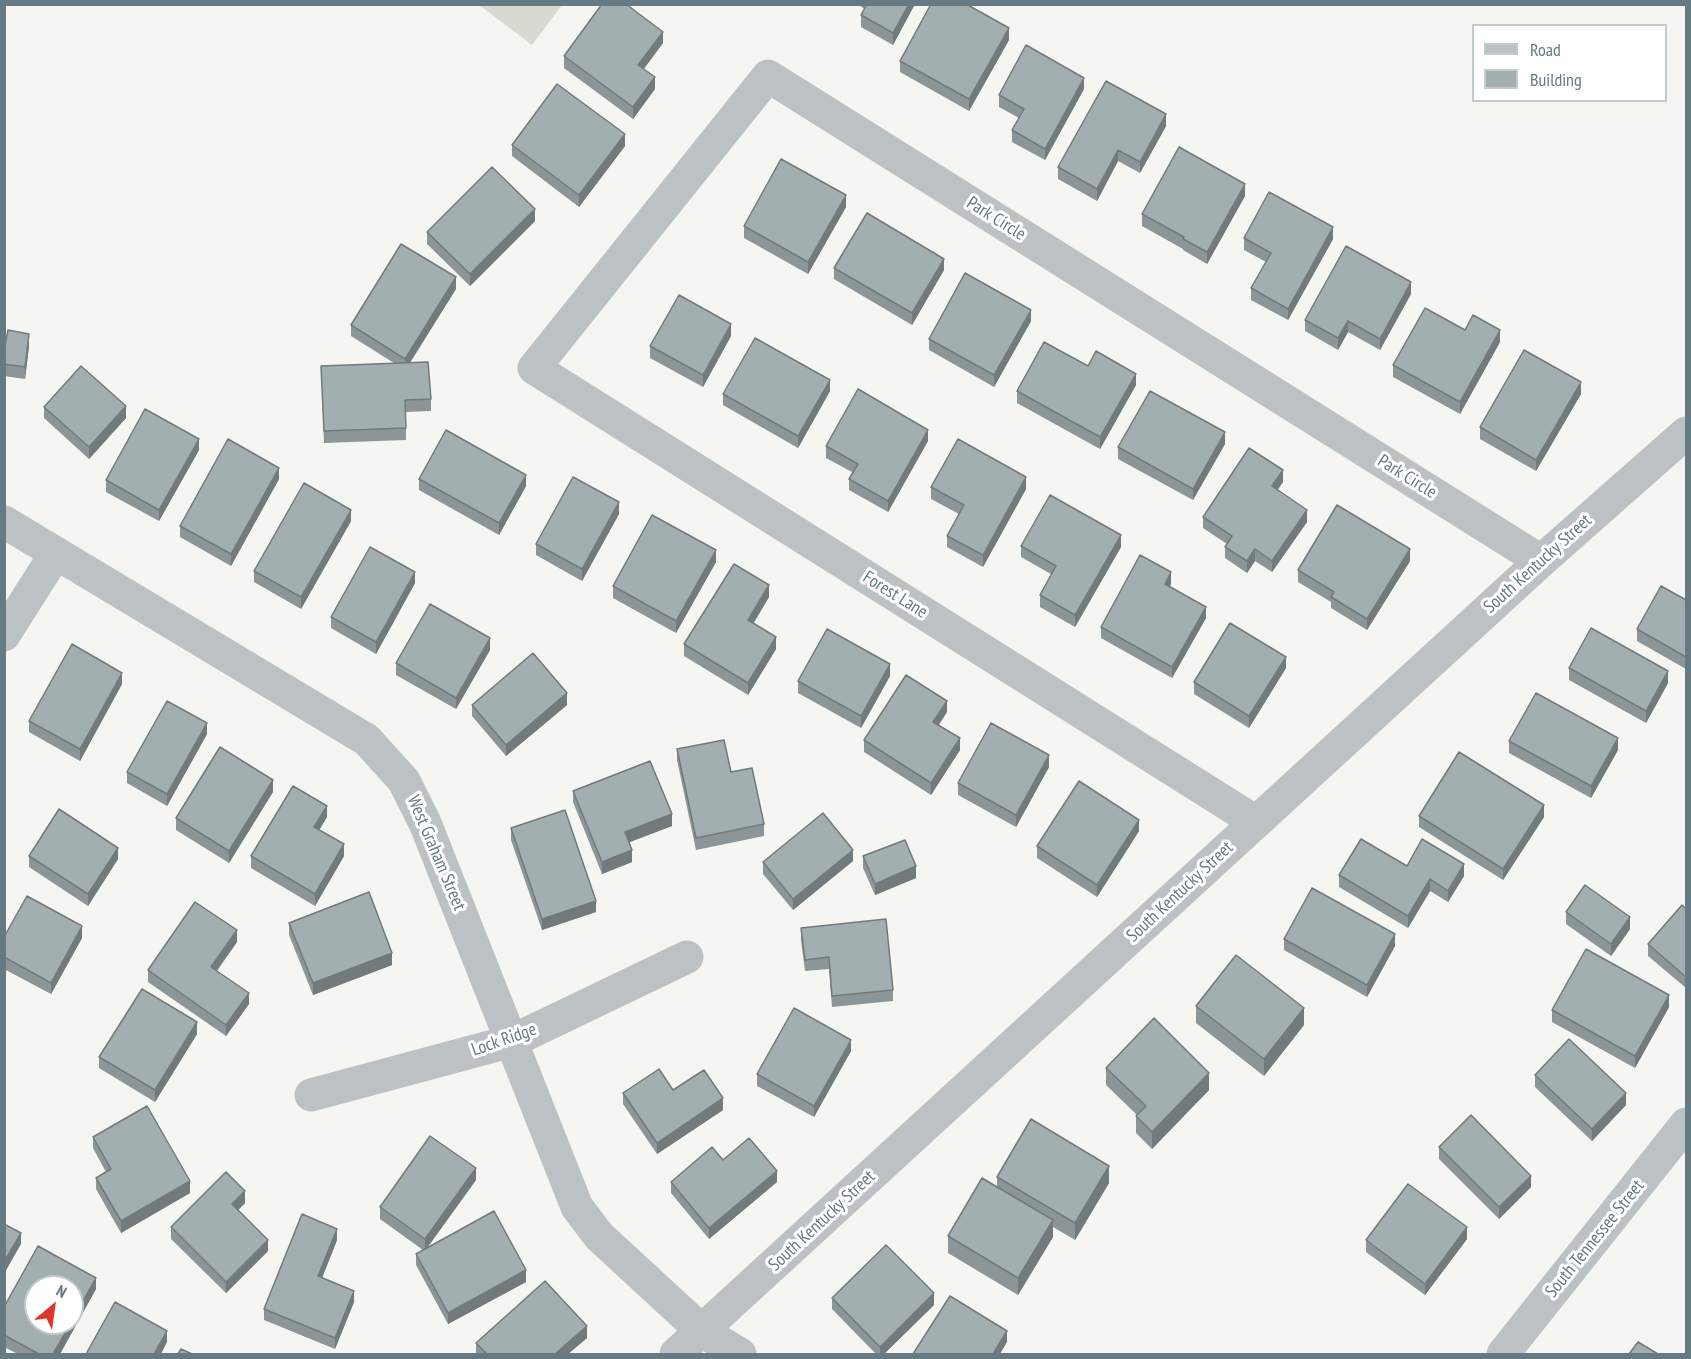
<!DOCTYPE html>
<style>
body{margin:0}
#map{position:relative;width:1691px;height:1359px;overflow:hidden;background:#f5f5f2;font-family:"PT Sans Narrow",sans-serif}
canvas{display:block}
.frame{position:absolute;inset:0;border:6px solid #657a82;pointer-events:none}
.legend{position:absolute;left:1472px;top:24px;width:195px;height:78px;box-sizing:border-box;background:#fff;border:2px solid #c1cacd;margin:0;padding:8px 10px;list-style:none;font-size:18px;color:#657a82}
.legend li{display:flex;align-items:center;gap:12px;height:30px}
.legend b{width:30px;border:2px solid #c1cacd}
.north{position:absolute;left:24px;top:1275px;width:60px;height:60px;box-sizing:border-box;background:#fff;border:2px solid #c1cacd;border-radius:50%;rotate:29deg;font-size:16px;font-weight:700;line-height:24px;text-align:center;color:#657a82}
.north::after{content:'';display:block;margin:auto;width:21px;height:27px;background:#de3729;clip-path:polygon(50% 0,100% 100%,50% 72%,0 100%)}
</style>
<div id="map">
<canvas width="1691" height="1359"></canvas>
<div class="frame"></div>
<ul class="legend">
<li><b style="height:8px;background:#bcc2c4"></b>Road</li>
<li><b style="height:16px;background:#a3aeb1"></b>Building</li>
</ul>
<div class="north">N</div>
</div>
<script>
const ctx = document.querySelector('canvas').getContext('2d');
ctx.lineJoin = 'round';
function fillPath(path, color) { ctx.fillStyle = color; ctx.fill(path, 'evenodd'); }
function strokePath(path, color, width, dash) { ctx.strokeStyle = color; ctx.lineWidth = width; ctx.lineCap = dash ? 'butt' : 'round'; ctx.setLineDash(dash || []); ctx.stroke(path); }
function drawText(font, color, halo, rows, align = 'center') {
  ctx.font = font + ' "PT Sans Narrow",sans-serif'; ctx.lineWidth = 6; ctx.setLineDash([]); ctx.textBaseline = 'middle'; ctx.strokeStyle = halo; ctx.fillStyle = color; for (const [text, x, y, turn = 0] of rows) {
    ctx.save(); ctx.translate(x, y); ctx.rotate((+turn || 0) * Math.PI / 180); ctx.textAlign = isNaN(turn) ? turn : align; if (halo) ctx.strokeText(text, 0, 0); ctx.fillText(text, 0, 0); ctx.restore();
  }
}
fillPath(new Path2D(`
 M479,5h83l-30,40z`), '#d6dad1');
strokePath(new Path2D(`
 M4,522l363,218 37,41 21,42 152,384 22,29 103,95 38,23
 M4,635l52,-82
 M1256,822l-722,-454 234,-292 773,485
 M311,1095l201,-54 175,-84
 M676,1354l865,-793 145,-128`), '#bcc2c4', 33);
strokePath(new Path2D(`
 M1503,1354l183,-230`), '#bcc2c4', 33);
fillPath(new Path2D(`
 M857,4h58l-22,41 -32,-18v-12l4,-6z
 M1009,40l-40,71 -69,-39v-11z
 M663,43l-19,26 11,20 -22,30 -69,-51v-12z
 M1084,89l-39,71 -33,-18v-12l7,-12 -20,-11v-12z
 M1166,126l-26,47 -22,-12 -21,40 -39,-22v-12z
 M512,145l113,1 -46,61 -67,-51z
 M1245,196l-38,68 -24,-14v-1l-41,-23v-12z
 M846,207l-38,67 -64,-36v-12z
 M535,221l-65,65 -43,-42v-12z
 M1244,238l89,1 -45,81 -37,-20v-12l15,-26 -22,-12z
 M834,268l110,2 -32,55 -78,-46z
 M456,289l-46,74 21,36v12l-25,1v28l-82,3 -3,-77 73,-3 -43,-27v-11z
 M1411,294l-31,56 -32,-18 -10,18 -33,-19v-11z
 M1031,321l-37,66 -65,-37v-11z
 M1465,330l35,12 -40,72 -67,-37v-12z
 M731,336l-28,51 -53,-29v-12z
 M29,346l-4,33 -21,-3v-25z
 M1088,366l48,19 -36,64 -83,-46v-12z
 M830,391l-32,57 -75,-43v-11z
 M1581,394l-45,77 -56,-32v-12z
 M44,407l82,11 -37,41 -45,-41z
 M928,441l-40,71 -39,-22v-11l3,-7 -26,-14v-12z
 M1225,444l-32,56 -75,-41v-12z
 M199,450l-40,71 -53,-29v-12z
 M279,479l-48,87 -51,-29v-11z
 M419,479l107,7 -27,49 -80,-45z
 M1283,482l-6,8 30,32 -35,50 -17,-11 -8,12 -22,-15v-11l2,-3 -24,-16v-11z
 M931,487l95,2 -43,78 -36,-20v-11l12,-22 -28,-15z
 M619,514l-37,67 -46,-26v-11z
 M351,521l-50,88 -47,-27v-11z
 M1021,546l100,1 -46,80 -35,-20v-12l11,-21 -30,-17z
 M1410,561l-43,69 -36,-22v-6l-33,-20v-12z
 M716,562l-40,71 -63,-35v-12z
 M415,583l-39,71 -45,-26v-11z
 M1171,584l-1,2 36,32 -34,60 -71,-40v-11z
 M769,597l-15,26 22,26 -28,46 -64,-39v-12z
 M1686,600v69l-49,-28v-12z
 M490,650l-34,59 -60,-34v-12z
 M1286,668l-37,60 -55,-34v-12z
 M1569,668l99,15 -22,40 -77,-43z
 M890,676l-29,52 -63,-35v-12z
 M122,684l-42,77 -51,-29v-11z
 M472,705h95l-61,51 -34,-40z
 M947,712l-8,13 21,25 -29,45 -67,-43v-12z
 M207,734l-40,72 -40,-23v-11z
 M1509,741l109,9 -27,48 -82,-45z
 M677,749l54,23 33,52v12l-68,14 -19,-90z
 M1049,767l-33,60 -58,-32v-12z
 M573,791l99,35 -43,16 3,20 -30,12 -29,-72z
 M273,792l-44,71 -53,-33v-12z
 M1419,816l125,1 -41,63 -84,-53z
 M327,817l-8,13 25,26 -29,50 -64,-38v-12z
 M511,828l85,84 -54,18 -31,-90z
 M1139,831l-42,66 -60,-39v-12z
 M29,856l89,3 -30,47 -59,-39z
 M863,856l53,22 -41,17 -12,-27z
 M853,861l-60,49 -30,-36v-12z
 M1407,866l57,10 -16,26 -18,-11 -22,37 -69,-41v-12z
 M1686,909v79l-38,-32v-12z
 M1566,912l64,17 -19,27 -45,-32z
 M289,923l103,42 -79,30 -24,-60z
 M801,928l92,62v11l-61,6 -3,-38 -24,2 -4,-31z
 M4,937l78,1 -31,56 -47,-25z
 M1284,939l111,7 -28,51 -83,-47z
 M237,942l-20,29 32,33 -23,32 -78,-54v-12z
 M1196,1006l108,19 -40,51 -68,-53z
 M1669,1007l-34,61 -83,-46v-12z
 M197,1034l-42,68 -56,-34v-11z
 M851,1051l-37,66 -57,-31v-12z
 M1106,1068l103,22 -57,59 -16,-16v-17l1,-1 -31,-30z
 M1535,1075l91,30 -34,36 -57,-54z
 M673,1090l50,20 -66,44 -34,-50v-11z
 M93,1137l97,56 -69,40 -25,-44v-11l10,-6 -13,-24z
 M1439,1147l92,40 -32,32 -60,-60z
 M723,1160l54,22 -68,57 -38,-46v-11z
 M997,1177l112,6 -34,57 -22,-13v10l-35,58 -70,-42v-17l49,-49z
 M476,1180l-49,67 99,35 -78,42 -32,-59v-11l7,-4 -43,-31v-12z
 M245,1203l-7,7 30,41 -42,42 -55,-54v-12z
 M1467,1239l-42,56 -59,-43v-12z
 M337,1240l-15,38 32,24 -19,47 -71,-29v-11z
 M96,1289l-36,65h-42l-14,-7v-40z
 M832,1298l102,7 -50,49h-8l-44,-45z
 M587,1338l-19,16h-92v-11z`), '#8c9698');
fillPath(new Path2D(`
 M909,4h6l-22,41v-12z
 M1009,28v12l-40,71v-12z
 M663,32v11l-25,33v-11z
 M655,77v12l-22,30v-12z
 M1084,78v11l-39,71v-11z
 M1166,114v12l-26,47v-11z
 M625,134v12l-46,61v-12z
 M1118,150v11l-21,40v-12z
 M1245,184v12l-38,68v-12z
 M846,195v12l-38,67v-12z
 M535,209v12l-65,65v-12z
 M1333,227v12l-45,81v-11z
 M944,259v11l-32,55v-12z
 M456,277v12l-51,81v-11z
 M1411,282v12l-31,56v-11z
 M1031,310v11l-37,66v-12z
 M1348,321v11l-10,18v-12z
 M731,324v12l-28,51v-12z
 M1500,330v12l-40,72v-12z
 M29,334v12l-4,33v-12z
 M1136,374v11l-36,64v-12z
 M830,380v11l-32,57v-12z
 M1581,382v12l-45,77v-11z
 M126,406v12l-37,41v-12z
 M928,430v11l-40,71v-11z
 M1225,432v12l-32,56v-11z
 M199,439v11l-40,71v-11z
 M279,468v11l-48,87v-12z
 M1283,470v12l-11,16v-12z
 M526,475v11l-27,49v-12z
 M1026,477v12l-43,78v-12z
 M619,502v12l-37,67v-12z
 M351,510v11l-50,88v-12z
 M1307,510v12l-35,50v-11z
 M1121,535v12l-46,80v-12z
 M1255,549v12l-8,12v-12z
 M1410,549v12l-43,69v-11z
 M716,550v12l-40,71v-12z
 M415,572v11l-39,71v-12z
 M1171,572v12l-6,11v-11z
 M769,585v12l-21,34v-11z
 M1206,607v11l-34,60v-11z
 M776,637v12l-28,46v-12z
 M490,638v12l-34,59v-11z
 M1286,657v11l-37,60v-12z
 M890,664v12l-29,52v-12z
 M1668,671v12l-22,40v-12z
 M122,673v11l-42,77v-12z
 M567,693v12l-61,51v-11z
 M947,701v11l-14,21v-11z
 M207,723v11l-40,72v-12z
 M960,738v12l-29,45v-12z
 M1618,738v12l-27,48v-12z
 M1049,755v12l-33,60v-12z
 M273,780v12l-44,71v-12z
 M1544,805v12l-41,63v-11z
 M327,806v11l-13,22v-12z
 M672,814v12l-47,18v-12z
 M1139,820v11l-42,66v-12z
 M344,844v12l-29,50v-12z
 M118,848v11l-30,47v-12z
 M632,850v12l-30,12v-12z
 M853,850v11l-60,49v-11z
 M1464,864v12l-16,26v-11z
 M916,866v12l-41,17v-11z
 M1430,879v12l-22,37v-12z
 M596,901v11l-54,18v-11z
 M1630,917v12l-19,27v-12z
 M82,926v12l-31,56v-11z
 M237,930v12l-26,36v-11z
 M1395,934v12l-28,51v-12z
 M392,953v12l-79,30v-12z
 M249,993v11l-23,32v-11z
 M1669,995v12l-34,61v-12z
 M1304,1008v17l-40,51v-17z
 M197,1022v12l-42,68v-12z
 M851,1040v11l-37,66v-11z
 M1209,1073v17l-57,59v-17z
 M1626,1093v12l-34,36v-12z
 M723,1098v12l-66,44v-11z
 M1109,1166v17l-34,57v-17z
 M476,1168v12l-51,71v-12z
 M777,1171v11l-68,57v-11z
 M1531,1176v11l-32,32v-12z
 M190,1181v12l-69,40v-12z
 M245,1191v12l-13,13v-12z
 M1053,1220v17l-35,58v-17z
 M1467,1227v12l-42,56v-11z
 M337,1229v11l-19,48v-12z
 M21,1233v11l-17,30v-12z
 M268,1240v11l-42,42v-11z
 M526,1270v12l-78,42v-11z
 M96,1278v11l-36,65h-7l18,-31h1v-3z
 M354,1291v11l-19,47v-11z
 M934,1293v12l-50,49h-4v-7z
 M587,1326v12l-19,16h-13z
 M167,1331v11l-6,12h-7z
 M1007,1331v11l-7,12h-7z`), '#727a7c');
const building = new Path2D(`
 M602,4h24l37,28 -25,33 17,12 -22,30 -69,-51z
 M867,4h42l-16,29 -32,-18z
 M931,4h35l43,24 -40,71 -69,-38z
 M1026,45l58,33 -39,71 -33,-19 12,-21 -25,-14z
 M1106,81l60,33 -26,48 -22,-12 -21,39 -39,-22z
 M557,84l68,50 -46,61 -67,-50z
 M1179,147l66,37 -38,68 -24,-13 1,-2 -42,-23z
 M781,159l65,36 -38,67 -64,-36z
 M492,167l43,42 -65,65 -43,-42z
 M1269,192l64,35 -45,82 -37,-21 20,-35 -27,-15z
 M867,213l77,46 -32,54 -78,-45z
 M401,244l55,33 -51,82 -54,-34z
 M1346,246l65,36 -31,57 -32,-18 -10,17 -33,-18z
 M965,273l66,37 -37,65 -65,-36z
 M679,295l52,29 -28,51 -53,-29z
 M1425,308l40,22 8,-15 27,15 -40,72 -67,-37z
 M8,330l21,4 -4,33 -21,-3v-13z
 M755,338l75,42 -32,56 -75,-42z
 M1044,342l44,24 8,-15 40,23 -36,63 -83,-46z
 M1524,350l57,32 -45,78 -56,-33z
 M428,362l3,37 -26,1 1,28 -82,3 -3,-65z
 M81,366l45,40 -37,41 -45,-40z
 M858,389l70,41 -40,71 -39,-22 9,-15 -32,-18z
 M1150,391l75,41 -32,57 -75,-42z
 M145,409l54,30 -40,71 -53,-30z
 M446,430l80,45 -27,48 -80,-44z
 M228,439l51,29 -48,86 -51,-28z
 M958,439l68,38 -43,78 -36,-19 17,-31 -33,-18z
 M1249,448l34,22 -11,16 35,24 -35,51 -17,-12 -8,12 -22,-14 7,-11 -29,-19z
 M573,477l46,25 -37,67 -46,-25z
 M304,483l47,27 -50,87 -47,-26z
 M1050,495l71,40 -46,80 -35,-20 16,-29 -35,-20z
 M1337,505l73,44 -43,70 -36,-22 3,-5 -36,-22z
 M652,515l64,35 -40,71 -63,-35z
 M370,547l45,25 -39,70 -45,-25z
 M1140,555l31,17 -6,12 41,23 -34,60 -71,-40z
 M734,564l35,21 -21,35 28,17 -28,46 -64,-39z
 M1661,586l25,14v57l-49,-28z
 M430,604l60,34 -34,60 -60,-35z
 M1230,623l56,34 -37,59 -55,-34z
 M1591,628l77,43 -22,40 -77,-43z
 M827,629l63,35 -29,52 -63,-35z
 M72,644l50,29 -42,76 -51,-28z
 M533,653l34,40 -61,52 -34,-40z
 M906,675l41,26 -14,21 27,16 -29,45 -67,-43z
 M1536,693l82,45 -27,48 -82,-45z
 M167,701l40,22 -40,71 -40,-22z
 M991,723l58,32 -33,60 -58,-32z
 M724,740l7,32 21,-4 12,56 -68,14 -19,-89z
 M220,747l53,33 -44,71 -53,-33z
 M1459,752l85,53 -41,64 -84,-53z
 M650,761l22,53 -47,18 7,18 -30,12 -29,-71z
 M1079,781l60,39 -42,65 -60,-39z
 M293,786l34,20 -13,21 30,17 -29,50 -64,-38z
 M59,809l59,39 -30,46 -59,-38z
 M565,810l31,91 -54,18 -31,-91z
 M823,813l30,37 -60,49 -30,-37z
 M1361,839l46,27 15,-27 42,25 -16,27 -18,-12 -22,37 -69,-41z
 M905,840l11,26 -41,18 -12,-28z
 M1585,885l45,32 -19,27 -45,-32z
 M1312,888l83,46 -28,51 -83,-46z
 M369,892l23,61 -79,30 -24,-60z
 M27,896l55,30 -31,57 -47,-26v-20z
 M195,902l42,28 -26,37 38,26 -23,32 -78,-55z
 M1682,905l4,4v68l-38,-33z
 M886,919l7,71 -61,6 -3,-39 -24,3 -4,-32z
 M1586,949l83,46 -34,61 -83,-46z
 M1236,955l68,53 -40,51 -68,-53z
 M142,989l55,33 -42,68 -56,-33z
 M794,1008l57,32 -37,66 -57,-32z
 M1154,1018l55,55 -57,59 -16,-16 10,-10 -40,-38z
 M1569,1039l57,54 -34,36 -57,-54z
 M659,1069l14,21 31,-20 19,28 -66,45 -34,-50z
 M147,1106l43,75 -69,40 -25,-43 15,-9 -18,-32z
 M1471,1115l60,61 -32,31 -60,-60z
 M1031,1119l78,47 -34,57 -78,-46z
 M430,1136l46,32 -51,71 -45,-32z
 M749,1138l28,33 -68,57 -38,-46 41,-35 11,13z
 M226,1172l19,19 -13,13 36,36 -42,42 -55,-55z
 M982,1178l71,42 -35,58 -70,-42z
 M1408,1184l59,43 -42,57 -59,-44z
 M494,1211l32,59 -78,43 -32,-59z
 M302,1214l35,15 -19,47 36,15 -19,47 -71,-29z
 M4,1224l17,9 -17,29z
 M886,1245l48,48 -54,54 -48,-49z
 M38,1246l58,32 -24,42v-33h-36v36h35l-18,31h-14l-35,-19v-28z
 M545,1281l42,45 -32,28h-68l-11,-11z
 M950,1296l57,35 -14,23h-80z
 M115,1302l52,29 -13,23h-68z
 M1638,1342l20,12h-29z
 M181,1349l11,5h-14z`);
fillPath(building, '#a3aeb1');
strokePath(building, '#727a7c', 1.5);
drawText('18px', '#657a82', '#fff', [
 ["Park Circle",996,219,32],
 ["Park Circle",1407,477,32],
 ["South Kentucky Street",1538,564,-42],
 ["Forest Lane",895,595,32],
 ["West Graham Street",436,853,67],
 ["South Kentucky Street",1180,892,-43],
 ["Lock Ridge",504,1040,-19],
 ["South Kentucky Street",822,1221,-43],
 ["South Tennessee Street",1595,1239,-51]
]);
</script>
